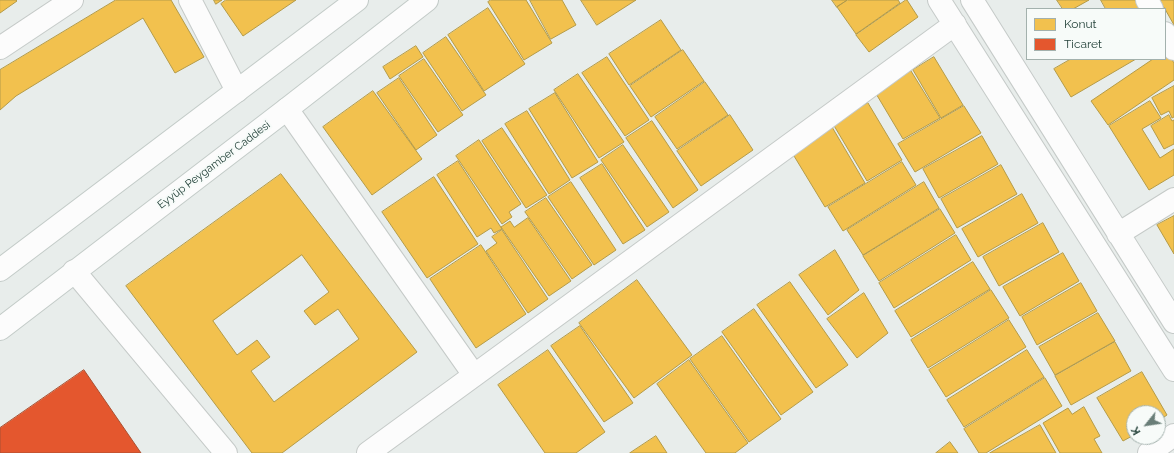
<!DOCTYPE html>
<meta charset="utf-8">
<style>
body{margin:0}
#map{position:relative;width:1174px;height:453px;overflow:hidden;background:#e8edeb;font-family:Raleway,sans-serif}
canvas{display:block}
.legend{position:absolute;left:1026px;top:8px;width:140px;height:52px;box-sizing:border-box;background:#f7fbf9;border:1px solid #a3b1ad;margin:0;padding:5px 7px;list-style:none;font-size:12px;color:#24423a}
.legend li{display:flex;align-items:center;gap:8px;height:20px}
.legend b{width:20px;border:1px solid #a3b1ad}
.north{position:absolute;left:1126px;top:405px;width:40px;height:40px;box-sizing:border-box;background:#f7fbf9;border:1px solid #a3b1ad;border-radius:50%;rotate:240deg;font-size:11px;font-weight:700;line-height:16px;text-align:center;color:#24423a}
.north::after{content:'';display:block;margin:auto;width:14px;height:18px;background:#697e78;clip-path:polygon(50% 0,100% 100%,50% 72%,0 100%)}
</style>
<div id="map">
<canvas width="1174" height="453"></canvas>
<ul class="legend">
<li><b style="height:11px;background:#f2c14e"></b>Konut</li>
<li><b style="height:11px;background:#e4572e"></b>Ticaret</li>
</ul>
<div class="north">K</div>
</div>
<script>
const ctx = document.querySelector('canvas').getContext('2d');
ctx.lineJoin = 'round';
function fillPath(path, color) { ctx.fillStyle = color; ctx.fill(path, 'evenodd'); }
function strokePath(path, color, width, dash) { ctx.strokeStyle = color; ctx.lineWidth = width; ctx.lineCap = dash ? 'butt' : 'round'; ctx.setLineDash(dash || []); ctx.stroke(path); }
function drawText(font, color, halo, rows, align = 'center') {
  ctx.font = font + ' Raleway,sans-serif'; ctx.lineWidth = 4; ctx.setLineDash([]); ctx.textBaseline = 'middle'; ctx.strokeStyle = halo; ctx.fillStyle = color; for (const [text, x, y, turn = 0] of rows) {
    ctx.save(); ctx.translate(x, y); ctx.rotate((+turn || 0) * Math.PI / 180); ctx.textAlign = isNaN(turn) ? turn : align; if (halo) ctx.strokeText(text, 0, 0); ctx.fillText(text, 0, 0); ctx.restore();
  }
}
const homes = new Path2D(`
 M0,0h16l1,1 -17,12z
 M116,0h55l33,57 -29,16 -32,-55 -127,78 -16,14v-40z
 M214,0h8l-6,4z
 M226,0h70l-53,36 -22,-32z
 M491,0h35l26,43 -28,17 -36,-58z
 M530,0h32l14,25 -25,14z
 M581,0h55l-39,25z
 M832,0h15l-10,7z
 M848,0h50l2,3 -44,31 -19,-27z
 M906,0h1l11,17 -49,35 -13,-17z
 M1057,0h32l-16,9h-10z
 M1101,0h39l6,9h-40z
 M1159,0h15v25l-9,-16z
 M488,8l37,56 -41,27 -36,-56z
 M661,20l20,30 -52,35 -20,-31z
 M446,37l40,58 -24,16 -39,-58z
 M416,46l7,11 -33,22 -7,-12z
 M683,50l21,31 -53,36 -21,-31z
 M1166,50l8,13v17l-66,45 -17,-24 62,-42h12z
 M607,57l42,63 -24,16 -43,-63z
 M934,57l29,48 -22,13 -28,-48z
 M424,59l39,56 -25,17 -39,-56z
 M1071,59h65l-65,38 -17,-28z
 M911,71l29,47 -37,21 -28,-47z
 M578,74l46,68 -25,16 -45,-68z
 M399,78l38,57 -21,15 -39,-57z
 M705,82l23,33 -51,34 -22,-32z
 M1174,86v31l-2,1 -3,-7 -8,4 -9,-17z
 M373,91l49,68 -50,36 -49,-68z
 M555,93l43,69 -26,16 -43,-69z
 M1150,101l11,17 -19,11 18,29 14,-9v26l-25,15 -40,-64z
 M868,103l34,57 -35,21 -34,-57z
 M964,106l17,27 -66,39 -17,-28z
 M527,111l43,69 -21,14 -44,-70z
 M730,115l23,35 -52,36 -24,-35z
 M1169,115l3,6 2,-1v24l-10,5 -13,-23z
 M652,121l46,69 -25,18 -47,-70z
 M832,127l33,56 -40,24 -34,-56z
 M502,128l45,67 -21,13 -44,-67z
 M982,136l16,28 -59,34 -16,-29z
 M479,140l42,64 -12,8 3,5 -10,7 -46,-68z
 M623,145l46,67 -22,15 -46,-67z
 M458,161l44,68 -8,4 -3,-5 -14,9 -40,-62z
 M902,162l14,23 -73,46 -15,-24z
 M602,164l43,66 -22,14 -43,-66z
 M1001,165l16,29 -60,34 -16,-29z
 M281,174l136,178 -135,101h-30l-126,-167zM302,255l27,37 -25,19 11,14 23,-16 21,30 -85,63 -23,-31 19,-14 -13,-17 -20,15 -24,-34z
 M434,177l44,67 -51,34 -45,-66z
 M571,182l45,68 -22,15 -46,-68z
 M924,182l15,26 -76,47 -16,-25z
 M1022,194l16,29 -60,34 -16,-28z
 M546,198l46,67 -20,14 -47,-67z
 M940,209l15,24 -76,48 -16,-25z
 M1174,216v38l-17,-29z
 M528,218l43,63 -22,15 -48,-69 9,-6 4,6z
 M1043,223l16,29 -60,34 -16,-29z
 M502,230l46,69 -20,14 -42,-62 11,-8 -5,-6z
 M956,235l15,25 -77,48 -15,-25z
 M481,245l45,69 -50,34 -46,-69z
 M835,250l24,40 -31,25 -29,-40z
 M1063,253l16,28 -59,35 -17,-29z
 M973,262l17,27 -79,48 -16,-26z
 M637,280l55,75 -58,43 -55,-75z
 M790,282l58,83 -32,23 -59,-83z
 M1081,283l16,28 -60,34 -15,-28z
 M991,290l18,28 -81,50 -17,-28z
 M864,293l24,40 -31,25 -30,-39z
 M754,309l59,83 -32,23 -59,-83z
 M1098,313l17,28 -60,34 -16,-28z
 M1009,320l17,27 -80,50 -17,-27z
 M580,326l53,77 -29,19 -53,-76z
 M722,336l59,83 -32,23 -59,-83z
 M1115,342l16,29 -60,34 -16,-29z
 M548,350l57,82 -29,21h-31l-47,-68z
 M1027,350l17,27 -80,50 -17,-27z
 M689,360l59,83 -13,10h-29l-49,-69z
 M1142,372l25,43 -9,6v-8h-24v22l-11,6 -26,-43z
 M1045,378l17,28 -76,47h-7l-15,-24z
 M1084,407l16,29 -6,3 8,14h-42l-17,-30 25,-15 4,6z
 M1040,425l16,28h-66z
 M656,436l11,17h-37z
 M950,442l8,11h-22z`);
fillPath(homes, '#f2c14e');
strokePath(homes, '#b49b48', 1);
const shops = new Path2D(`
 M84,370l57,83h-141v-25z`);
fillPath(shops, '#e4572e');
strokePath(shops, '#aa5132', 1);
const street = new Path2D(`
 M190,0l47,91
 M939,0l235,370
 M972,0l202,322
 M1147,0l5,9
 M1165,33l9,16
 M0,48l72,-48
 M287,109l187,266
 M1118,234l56,-35
 M74,271l152,182
 M368,453l587,-429
 M1149,453l25,-18`);
const secondary = new Path2D(`
 M0,270l357,-270
 M0,329l287,-220 140,-109`);
strokePath(street, '#c5cac8', 24);
strokePath(secondary, '#c3cbc8', 24);
strokePath(street, '#fcfcfc', 22);
strokePath(secondary, '#fcfcfc', 22);
drawText('11px', '#24423a', '#f7fbf9', [
 ["Eyyüp Peygamber Caddesi",214,165,-37]
]);
</script>
